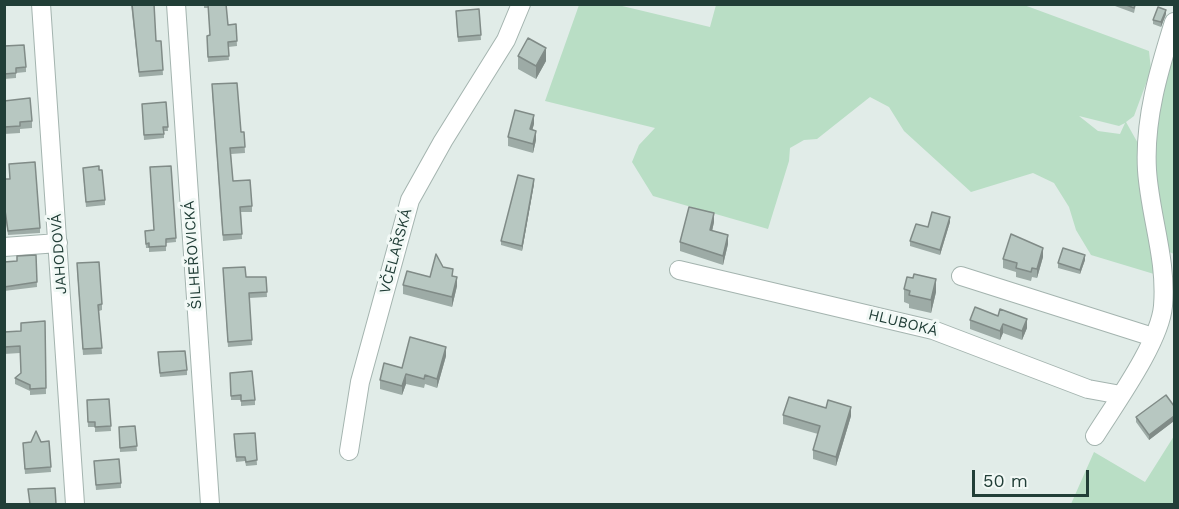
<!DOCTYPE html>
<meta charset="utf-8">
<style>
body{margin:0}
#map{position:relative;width:1179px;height:509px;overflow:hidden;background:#e1ece8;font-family:"Work Sans",sans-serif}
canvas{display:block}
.frame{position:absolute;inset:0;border:6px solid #213e37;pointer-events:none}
.scale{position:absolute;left:972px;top:470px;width:117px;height:27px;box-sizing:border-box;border:3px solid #213e37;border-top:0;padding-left:8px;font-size:18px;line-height:21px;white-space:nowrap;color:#213e37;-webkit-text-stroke:4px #f2f9f6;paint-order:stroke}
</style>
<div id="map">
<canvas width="1179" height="509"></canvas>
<div class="frame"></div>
<div class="scale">50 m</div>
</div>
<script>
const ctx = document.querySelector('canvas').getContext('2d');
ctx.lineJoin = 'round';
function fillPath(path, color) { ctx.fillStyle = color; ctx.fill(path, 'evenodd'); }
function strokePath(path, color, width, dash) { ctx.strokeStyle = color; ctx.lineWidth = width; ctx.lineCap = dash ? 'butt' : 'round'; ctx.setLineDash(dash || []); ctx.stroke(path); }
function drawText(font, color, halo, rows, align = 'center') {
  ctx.font = font + ' "Work Sans",sans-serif'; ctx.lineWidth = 6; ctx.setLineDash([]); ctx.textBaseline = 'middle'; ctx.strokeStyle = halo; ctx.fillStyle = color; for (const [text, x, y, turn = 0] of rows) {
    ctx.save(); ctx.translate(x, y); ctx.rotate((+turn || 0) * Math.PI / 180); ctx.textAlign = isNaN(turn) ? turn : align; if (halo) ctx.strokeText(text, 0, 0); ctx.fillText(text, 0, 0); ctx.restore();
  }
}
fillPath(new Path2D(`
 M579,5h39l92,22 6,-22h308l125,46 2,19 -17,46 -8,6 18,32 -1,22 11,98 -63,-19 -15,-25 -7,-23 -15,-24 -21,-10 -62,19 -67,-61 -15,-24 -19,-10 -53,42 -13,1 -14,8 -1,13 -21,68 -115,-33 -21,-34 7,-17 16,-17 -110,-27zM1079,116l40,10 6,-3 -5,11 -22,-3z
 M1174,55v199l-7,-3c-9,-56 -21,-115 -3,-170 2,-9 7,-17 10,-26z
 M1174,436v68h-103l23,-52 51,30z`), '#b9dec5');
const minor = new Path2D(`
 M41,4l34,500
 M176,4l34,500
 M4,247l54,-4
 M679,270l254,60 155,59 33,6
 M961,276l192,61
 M1095,436c20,-32 65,-94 68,-130 4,-47 -13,-90 -16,-136 -3,-51 12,-100 27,-148
 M349,451l11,-69 50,-182 33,-59 63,-101 15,-36`);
strokePath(minor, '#a4b4af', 20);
strokePath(minor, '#fff', 18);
fillPath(new Path2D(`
 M131,4h23l2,37h5l2,34 -24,2z
 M204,4h22l2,21 8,-1 1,22 -9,1 1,13 -21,2 -1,-26 3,-1 -2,-27h-4z
 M1115,4h21l-2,9 -19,-7z
 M479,9l2,31 -23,2 -2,-27z
 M1166,14l-5,13 -8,-3v-4z
 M4,46l22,21v5l-10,1v5l-12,1z
 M518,56l28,5 -10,18 -18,-10z
 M212,90l29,42h3l1,21 -14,1 2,27 19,25v6h-11l1,27 -19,2z
 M4,101l28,20v7l-12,1v4l-16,1z
 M166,102l2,29h-4v7l-20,2 -2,-36z
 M534,124l-2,6 4,10 -3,13 -25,-7v-9z
 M171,166l5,76 -10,1v8l-17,1v-4h-3l-1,-17 9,-1z
 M9,169l31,59v5l-32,2 -3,-21h-1v-35h6z
 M83,172l22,28v5l-19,2z
 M534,184l-12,67 -21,-6v-4z
 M714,222l-2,9 16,13 -5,21 -43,-14v-9z
 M950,222l-10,33 -30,-9v-5l18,-14z
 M36,255l1,32 -33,4v-29l13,-1z
 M1043,257l-6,21 -5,-1 -1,4 -15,-4v-5l-13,-4v-9z
 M1085,260l-5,14 -22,-6v-5z
 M443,267l10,9 4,10 -5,21 -49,-13v-9l27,-8z
 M223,268l23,9h20l1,20 -18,1 3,47 -24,2z
 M77,269l25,35v6l-3,1 3,43 -19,1z
 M904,289l32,3 -5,21 -22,-5v-4l-5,-2z
 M970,320l57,8 -5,12 -19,-7 -3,7 -30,-11z
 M45,321l1,73 -16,1v-4l-15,-7v-6l6,-5 -1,-20 -16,1v-22l17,-1z
 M446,356l-9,32 -12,-4 -1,4 -18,-4 -4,11 -22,-6v-9l22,-12z
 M158,357l29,13v5l-27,2z
 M230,373l25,27v5l-14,1v-6h-10z
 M109,399l2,32 -16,1v-5h-7l-1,-27z
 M1174,406v15l-25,19 -13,-18v-5z
 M826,408l25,8 -15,50 -23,-7v-9l5,-16 -35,-10v-9z
 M135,426l2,25 -17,1 -1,-25z
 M255,433l2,32 -11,1 -1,-5 -9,1 -2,-23z
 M49,441l2,31 -26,2 -2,-31z
 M94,465l27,18v5l-25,2z`), '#9daba6');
fillPath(new Path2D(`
 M1166,10v4l-5,13v-5z
 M546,48v13l-10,18v-13z
 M534,115v9l-4,14v-9z
 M536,131v9l-3,13v-9z
 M534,179v5l-12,67v-5z
 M714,213v9l-4,18v-10z
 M950,217v5l-10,33v-5z
 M728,235v9l-5,21v-9z
 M1043,248v9l-6,21v-9z
 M1085,255v5l-5,14v-4z
 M457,277v9l-5,21v-10z
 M936,279v13l-5,21v-13z
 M1027,319v9l-5,12v-9z
 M1003,324v9l-3,7v-9z
 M446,347v9l-9,32v-9z
 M406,374v10l-4,11v-9z
 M851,407v9l-15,50v-9z
 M1174,416v5l-25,19v-5z`), '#808b87');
const building = new Path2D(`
 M132,4h22l2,37h5l2,29 -24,2z
 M208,4h18l2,21 8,-1 1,17 -9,1 1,14 -21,1 -1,-21 3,-1z
 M1124,4h11l-1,4z
 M1158,7l8,3 -5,12 -8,-2z
 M479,9l2,26 -23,2 -2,-26z
 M528,38l18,10 -10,18 -18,-10z
 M24,45l2,22 -10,1v5l-12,1v-28z
 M237,83l4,49h3l1,15 -15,1 3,33 17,-1 2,26 -12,1 2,27 -19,1 -11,-151z
 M30,98l2,23 -12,1v4l-16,1v-26z
 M166,102l2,25h-5l1,7 -20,1 -2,-31z
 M515,110l19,5 -4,14 6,2 -3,13 -25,-7z
 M35,162l5,66 -32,3 -3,-21h-1v-31h6l-1,-15z
 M99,166v4h3l3,30 -19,2 -3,-34z
 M171,166l5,72 -10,1v7l-17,1v-4l-3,1 -1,-13 9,-1 -4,-63z
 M518,175l16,4 -12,67 -21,-5z
 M689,207l25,6 -4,17 18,5 -5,21 -43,-14z
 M932,212l18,5 -10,33 -30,-9 6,-17 12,3z
 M1011,234l32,14 -6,21 -5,-1 -1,4 -15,-4 1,-5 -14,-4z
 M1063,248l22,7 -5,15 -22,-7z
 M436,254l7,13 10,2 -1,7 5,1 -5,20 -49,-12 4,-14 23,6z
 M36,255l1,27 -33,5v-25l13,-1v-5z
 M99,262l3,42 -4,1 4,43 -19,1 -6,-86z
 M245,267l1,10h20l1,15 -18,1 3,47 -24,2 -5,-74z
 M914,274l22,5 -5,21 -22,-5 1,-4 -6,-2 3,-12 6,1z
 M975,307l23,9 2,-7 27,10 -5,12 -19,-7 -3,7 -30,-11z
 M45,321l1,67 -16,1v-4l-15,-7 6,-5 -1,-27 -16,1v-15l17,-1v-8z
 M410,337l36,10 -9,32 -12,-4 -1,4 -18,-5 -4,12 -22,-6 4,-17 18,5z
 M185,351l2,19 -27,3 -2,-21z
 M252,371l3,29 -14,1v-6l-10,1 -1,-23z
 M1166,395l8,11v10l-25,19 -13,-18z
 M789,397l37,11 2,-8 23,7 -15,50 -23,-7 7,-24 -37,-11z
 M109,399l2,27 -16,1v-5h-7l-1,-22z
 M135,426l2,20 -17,2 -1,-21z
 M36,431l5,11 8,-1 2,26 -26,2 -2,-26 8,-1z
 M255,433l2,27 -11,2 -1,-5h-9l-2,-23z
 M119,459l2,24 -25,2 -2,-24z
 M55,488l1,16h-26l-2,-15z`);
fillPath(building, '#b7c7c1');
strokePath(building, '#808b87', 1.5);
drawText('15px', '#213e37', '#f2f9f6', [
 ["VČELAŘSKÁ",396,251,-75],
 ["JAHODOVÁ",59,254,-94],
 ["ŠILHEŘOVICKÁ",193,255,-94],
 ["HLUBOKÁ",903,323,14]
]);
</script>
